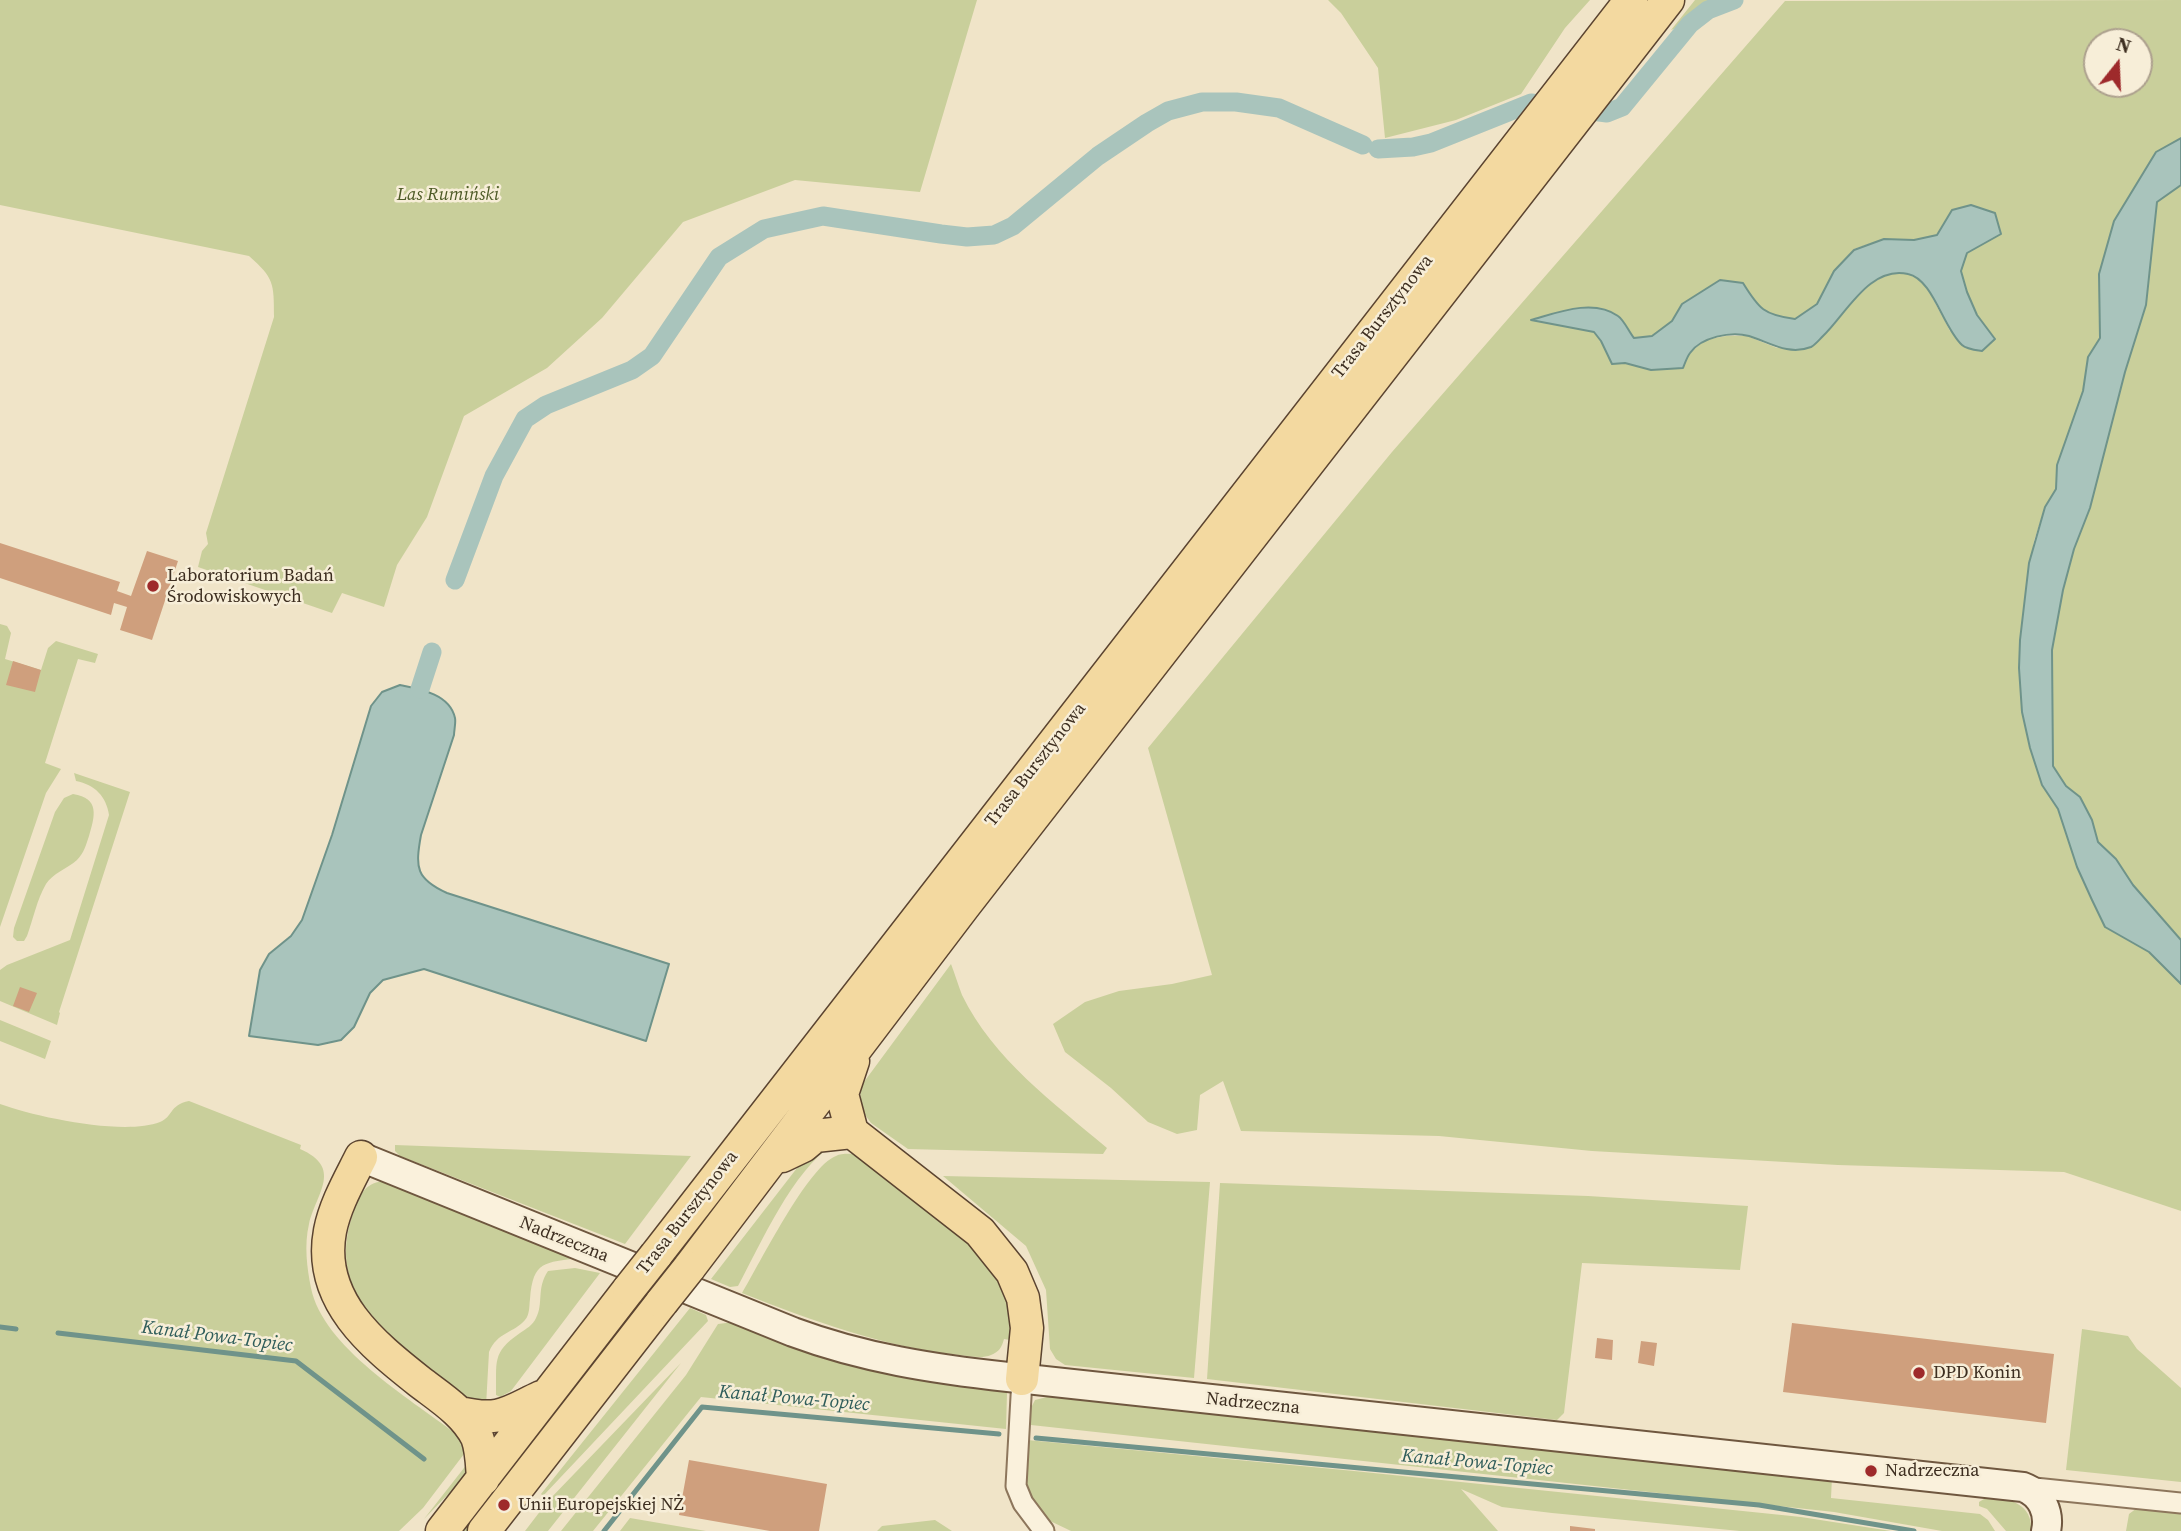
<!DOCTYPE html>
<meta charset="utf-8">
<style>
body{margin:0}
#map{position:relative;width:2181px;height:1531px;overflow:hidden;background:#f0e4c8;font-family:"Source Serif 4",serif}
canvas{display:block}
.north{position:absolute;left:2083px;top:28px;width:70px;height:70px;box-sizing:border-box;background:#f7eed8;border:2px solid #ada18e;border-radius:50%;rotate:18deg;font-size:19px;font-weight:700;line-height:28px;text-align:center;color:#3d2e20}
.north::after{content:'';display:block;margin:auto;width:24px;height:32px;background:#9e2a2b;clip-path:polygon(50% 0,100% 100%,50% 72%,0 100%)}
</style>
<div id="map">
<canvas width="2181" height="1531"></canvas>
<div class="north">N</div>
</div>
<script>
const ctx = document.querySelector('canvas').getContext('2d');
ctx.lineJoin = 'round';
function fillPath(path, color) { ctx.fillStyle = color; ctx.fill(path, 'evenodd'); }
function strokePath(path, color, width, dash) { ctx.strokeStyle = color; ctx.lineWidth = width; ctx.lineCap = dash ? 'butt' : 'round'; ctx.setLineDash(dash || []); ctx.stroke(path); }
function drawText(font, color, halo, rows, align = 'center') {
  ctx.font = font + ' "Source Serif 4",serif'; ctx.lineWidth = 5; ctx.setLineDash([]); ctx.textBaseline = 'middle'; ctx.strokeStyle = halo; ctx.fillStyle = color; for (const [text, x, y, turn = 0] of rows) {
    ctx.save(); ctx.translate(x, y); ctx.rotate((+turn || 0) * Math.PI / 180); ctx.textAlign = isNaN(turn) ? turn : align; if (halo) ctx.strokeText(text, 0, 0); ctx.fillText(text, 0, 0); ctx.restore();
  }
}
fillPath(new Path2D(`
 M0,0h977l-57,192 -125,-12 -112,42 -81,96 -55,50 -83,48 -37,101 -30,48 -13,42 -42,-14 -10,20 -134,-46 4,-16 6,-7 -2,-11 68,-216c0,-34 0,-39 -25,-61l-249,-51z
 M1328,0h262l-25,28 -44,66 -65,26 -71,18 -7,-70 -37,-55z
 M1695,0h23c-16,10 -29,25 -47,30z
 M2181,0v138l-25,14 -19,33 -38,90 1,63 -12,19 -5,34 -26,74 -1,24 -11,18 -11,34 -14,99 22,144 16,25 19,58 15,33 38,39 19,13 32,32v227l-117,-39 -226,-7 -246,-14 -153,-15 -198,-5 -18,-50 -23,14 -3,35 -20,4 -29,-12 -37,-34 -46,-36 -12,-28 32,-22 34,-11 53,-7 40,-9 -64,-227 244,-296 393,-451zM2097,42h42v42h-42zM1943,224l58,10 -34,19 -6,18 6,21 10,23 18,23 -45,-7 -24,-45 -13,-12 -18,-3 -23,12 -22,21 -16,21 -57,23 -30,-12h-21l-21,4 -15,13 -39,17 -26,-7 -13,1 -11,-23 -7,-9 25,-16 15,23 18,-3 20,-15 10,-17 39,-24 22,3c16,26 21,32 52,36l22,-14 17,-34 20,-22 30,-10 30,1 23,-5z
 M2181,185v755l-48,-55 -17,-26 -18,-17 -6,-22 -12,-23 -14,-11 -13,-20 -1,-116 11,-60 11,-41 16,-41 35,-136 21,-67 11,-103z
 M0,624l7,2 4,7 -6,26 36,11 7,-22 8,-7 42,13 -3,9 -17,-4 -33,104 16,6 -15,24 -46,134z
 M74,773l56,19 -71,220 1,1 -3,12 -57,-24v-31l7,-5 63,-25 39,-125c-3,-19 -14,-30 -33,-34z
 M73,794c27,4 22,22 16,42 -3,9 -5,17 -12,24 -9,8 -25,14 -31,24 -9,15 -13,36 -19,52l-3,5h-7l-4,-4 1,-9 41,-116 9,-14z
 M951,964c4,10 7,21 11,31 31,64 92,108 145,153l-4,6 -195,-5 -37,-26 -8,-11 -3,-12 1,-14z
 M0,1020l51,21 -6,18 -45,-18z
 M189,1101l112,44 -1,4c43,19 17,43 9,75 -5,21 -2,44 2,64 12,59 98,110 144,145l6,8 3,13 -41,54 -24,23h-399v-427c36,13 124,32 160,18 13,-5 9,-17 29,-21z
 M792,1107l-113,152 -10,-3 102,-130z
 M834,1144c-42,27 -72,98 -96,142l-8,1 -19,-8 93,-120z
 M395,1145l296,11 -66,88 -225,-88 -5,-5z
 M857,1154c21,16 42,33 63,50 44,34 98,73 90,136l-6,-1c-2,8 -5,13 -13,16 -9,4 -22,1 -32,0 -75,-8 -146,-34 -217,-62 17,-28 66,-127 94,-137 5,-3 15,-2 21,-2z
 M943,1176l267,6 -16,196 -129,-13 -9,-6 -6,-10 -4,-59 -20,-44z
 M386,1181l193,77c-34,5 -46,2 -49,41 -1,7 0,15 -5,21 -11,13 -28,12 -36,32l-3,54c-17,1 -36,-19 -50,-29 -56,-43 -111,-89 -82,-166 6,-18 12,-29 32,-30z
 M1220,1183l368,13 160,10 -8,64 -158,-7 -18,150 -7,7 -350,-41z
 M575,1268l25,5 -89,118 -11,6 -4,-2c1,-33 -5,-42 24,-62 6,-4 13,-8 16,-15 8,-15 0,-29 12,-47z
 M640,1295l9,4 -180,232h-12z
 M690,1308l16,7 2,6 -165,175 -2,-2z
 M734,1322l147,49 50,10 68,7 8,5 -1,36 -305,-32 -108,134h-32l125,-156 32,-51z
 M2082,1329l46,7 9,13 44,39v94l-115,-12z
 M681,1363l-133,168h-23l23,-30z
 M1051,1396l781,81 -1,21 149,16 8,6 7,11h-53l-108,-19 -803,-87v-17l4,-8z
 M1027,1440l327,31 447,46 90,14h-151l-188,-18 -50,-6 -41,-18 37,42h-427l-25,-12 -22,-23z
 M471,1459l-3,14 -5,6 -39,40z
 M1989,1496c21,3 44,8 42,35h-25l-19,-22 -8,-3v-4z
 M2137,1508l44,6v17h-55l3,-17z
 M630,1518l76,13h-86z
 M935,1520l17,11h-75l5,-5z`), '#c9cf9b');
const water = new Path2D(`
 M2181,138v47l-24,17 -11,103 -21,67 -35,136 -16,41 -11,41 -11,60 1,116 13,20 14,11 12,23 6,22 18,17 17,26 48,55v44l-32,-32 -44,-25 -13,-27 -15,-33 -19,-58 -16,-24 -12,-37 -8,-36 -3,-44 1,-28 9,-77 16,-56 11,-18 1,-24 26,-74 5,-34 12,-19 -1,-64 15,-53 42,-69z
 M1971,205l24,8 6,21 -34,19 -6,18 6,21 10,23 18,24 -13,12c-7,-1 -16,-2 -20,-6 -19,-17 -29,-66 -54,-71 -38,-9 -62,40 -85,62 -4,4 -8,9 -12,11 -23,9 -42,-5 -62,-11 -18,-5 -48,1 -59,17 -3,4 -5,10 -7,15l-32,2 -26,-7 -13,1 -11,-23 -7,-9 -63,-12c25,-7 62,-22 87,-4 6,4 11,16 16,22l18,-2 20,-15 10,-17 38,-24 23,3c16,26 21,32 52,36l22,-15 17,-33 20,-21 30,-11 30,1 23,-5 15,-25z
 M400,685c20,4 50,9 55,33 1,5 -1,12 -1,17l-33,100c-6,33 -5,44 26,58l222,71 -23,77 -222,-72 -41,11 -13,13 -16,34 -13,13 -23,5 -69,-9 11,-66 9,-16 22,-18 11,-16 30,-85 39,-129 11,-14z`);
fillPath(water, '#a9c4bc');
strokePath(water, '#6f938a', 2);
strokePath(new Path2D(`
 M0,1327l16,2
 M58,1333l238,28 128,98
 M1036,1438l723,67 155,26
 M604,1531l98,-124 297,27`), '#6f938a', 5);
strokePath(new Path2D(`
 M1378,149l35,-2 18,-4 100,-40 76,10 15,-6 68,-83 18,-14 26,-10
 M455,580l39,-104 31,-57 21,-14 86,-35 20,-14 67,-99 45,-28 59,-13 118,18 26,3 27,-2 19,-9 85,-70 49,-33 21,-12 34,-9h34l43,6 84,37
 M420,689l12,-37`), '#a9c4bc', 19);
fillPath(new Path2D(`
 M0,543l120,39 -3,9 14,5 16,-45 31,10 -26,79 -32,-10 7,-23 -13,-4 -3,12 -111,-37z
 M13,661l28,9 -6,22 -29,-7z
 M20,987l17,6 -8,19 -16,-6z
 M1792,1323l262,31 -8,69 -263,-31z
 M1597,1338l16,2 -1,20 -17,-2z
 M1641,1341l16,2 -3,23 -16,-3z
 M689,1460l138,24 -8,47h-49l-91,-16z
 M1570,1526l25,3v2h-25z`), '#cf9f7d');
const street = new Path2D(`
 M1022,1379l-6,107 7,17 21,28
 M2025,1487l156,16`);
const secondary = new Path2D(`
 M361,1157l432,175c70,26 141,37 215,45l1015,110c19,7 27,26 23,44`);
const primary = new Path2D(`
 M853,1061l-11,33 10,38 128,100 32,40 11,26 4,30 -5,51
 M782,1156l21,-10 12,-10 37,-4
 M361,1157c-12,24 -26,48 -31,74 -13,69 42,113 90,151 21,16 45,31 57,55 5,13 5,29 6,42
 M656,1255l975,-1255
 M689,1268l275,-362 704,-906
 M460,1413c40,9 47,0 81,-16
 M442,1531l187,-242
 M484,1531l178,-229`);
strokePath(street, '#8d765c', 23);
strokePath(secondary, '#6f573f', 32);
strokePath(primary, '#5b4430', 35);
strokePath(street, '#faf1dc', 19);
strokePath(secondary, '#faf1dc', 28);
strokePath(primary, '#f3d9a0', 32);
const primaryBridge = new Path2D(`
 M629,1289l27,-34
 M662,1302l27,-34`);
strokePath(primaryBridge, '#5b4430', 35, []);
strokePath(primaryBridge, '#f3d9a0', 32);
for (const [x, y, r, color] of [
 [153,586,7,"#9e2a2b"],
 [1919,1373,7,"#9e2a2b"],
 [1871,1471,7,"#9e2a2b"],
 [504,1505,7,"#9e2a2b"]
]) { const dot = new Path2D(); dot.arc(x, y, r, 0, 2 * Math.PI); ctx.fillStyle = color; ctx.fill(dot); strokePath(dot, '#f7eed8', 2.5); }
drawText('italic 18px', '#4d5a26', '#f7eed8', [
 ["Las Rumiński",448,195]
]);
drawText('18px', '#3d2e20', '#f7eed8', [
 ["Trasa Bursztynowa",1383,317,-52],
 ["Trasa Bursztynowa",1036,765,-52],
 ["Trasa Bursztynowa",688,1213,-52],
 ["Nadrzeczna",564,1240,22],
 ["Nadrzeczna",1253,1404,6]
]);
drawText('18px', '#3d2e20', '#f7eed8', [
 ["Laboratorium Badań",167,576],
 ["Środowiskowych",167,597],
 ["DPD Konin",1933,1373],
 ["Nadrzeczna",1885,1471],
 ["Unii Europejskiej NŻ",518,1505]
], 'left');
drawText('italic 19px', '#2f5d5a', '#f7eed8', [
 ["Kanał Powa-Topiec",217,1337,7],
 ["Kanał Powa-Topiec",794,1399,5],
 ["Kanał Powa-Topiec",1477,1463,5]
]);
</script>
